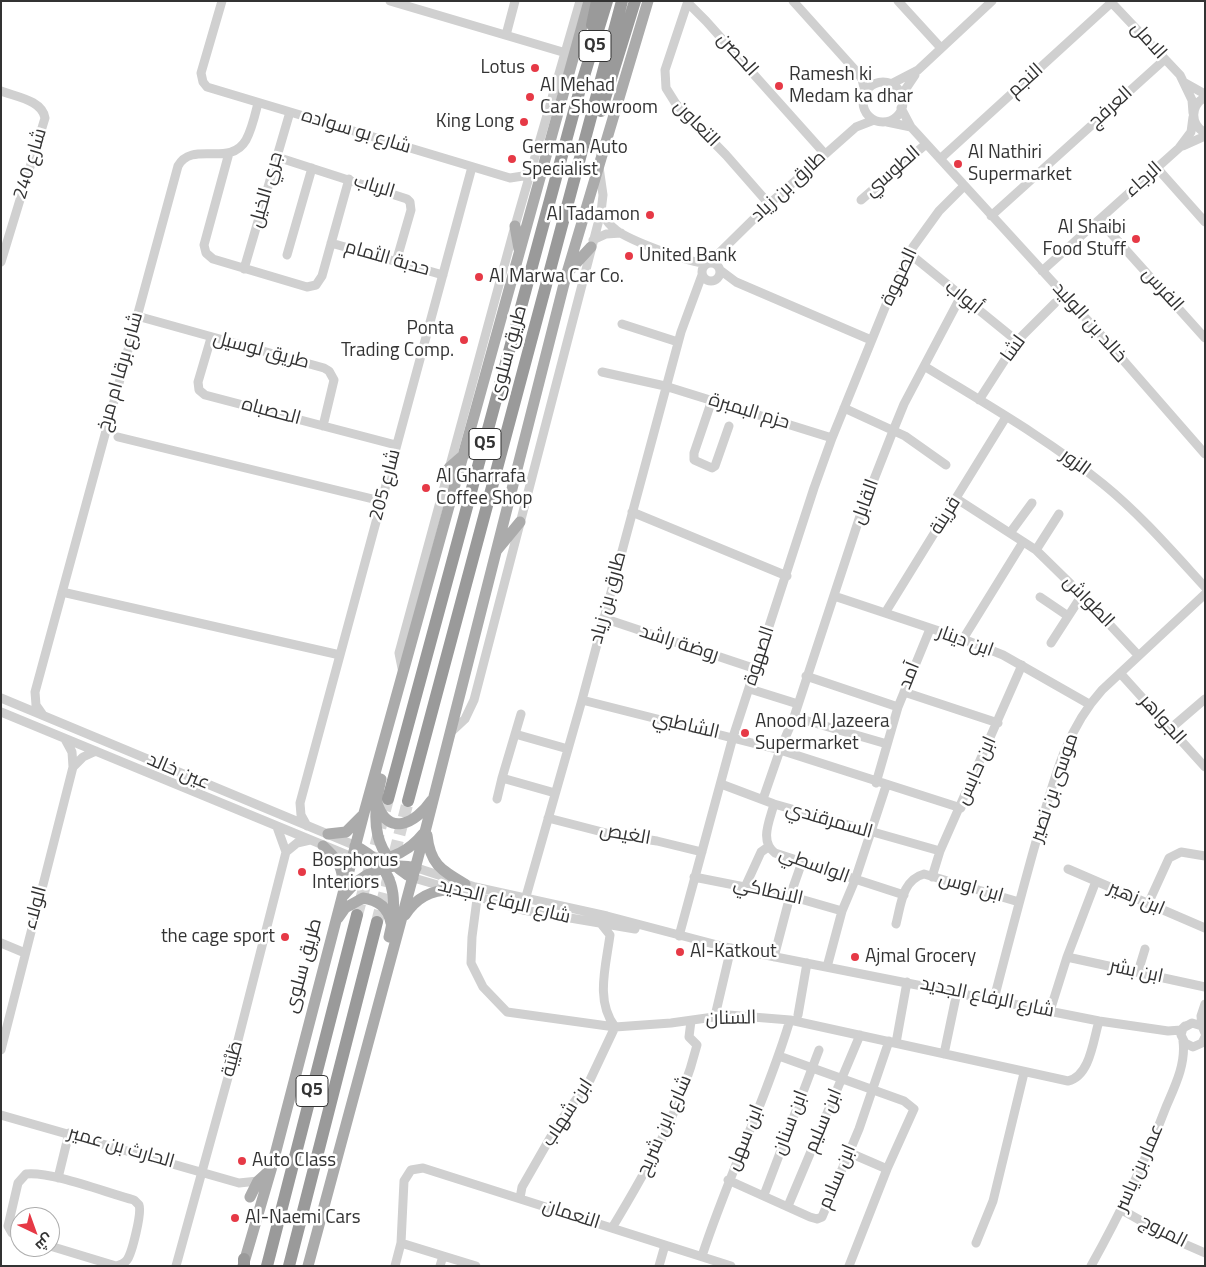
<!DOCTYPE html>
<meta charset="utf-8">
<style>
body{margin:0}
#map{position:relative;width:1206px;height:1267px;overflow:hidden;background:#fff;font-family:"Titillium Web",Cairo,sans-serif}
canvas{display:block}
.frame{position:absolute;inset:0;border:2px solid #333;pointer-events:none}
.north{position:absolute;left:10px;top:1207px;width:50px;height:50px;box-sizing:border-box;background:#fff;border:1px solid #adadad;border-radius:50%;rotate:138deg;font-size:14px;font-weight:700;line-height:20px;text-align:center;color:#333}
.north::after{content:'';display:block;margin:auto;width:18px;height:22px;background:#e63946;clip-path:polygon(50% 0,100% 100%,50% 72%,0 100%)}
</style>
<div id="map">
<canvas width="1206" height="1267"></canvas>
<div class="frame"></div>
<div class="north">ش</div>
</div>
<script>
const ctx = document.querySelector('canvas').getContext('2d');
ctx.lineJoin = 'round';
function strokePath(path, color, width, dash) { ctx.strokeStyle = color; ctx.lineWidth = width; ctx.lineCap = dash ? 'butt' : 'round'; ctx.setLineDash(dash || []); ctx.stroke(path); }
function drawText(font, color, halo, rows, align = 'center') {
  ctx.font = font + ' "Titillium Web",Cairo,sans-serif'; ctx.lineWidth = 5; ctx.setLineDash([]); ctx.textBaseline = 'middle'; ctx.strokeStyle = halo; ctx.fillStyle = color; for (const [text, x, y, turn = 0] of rows) {
    ctx.save(); ctx.translate(x, y); ctx.rotate((+turn || 0) * Math.PI / 180); ctx.textAlign = isNaN(turn) ? turn : align; if (halo) ctx.strokeText(text, 0, 0); ctx.fillText(text, 0, 0); ctx.restore();
  }
}
strokePath(new Path2D(`
 M357,915l31,-116
 M377,922l31,-121`), '#d6d6d6', 12, [12, 6]);
strokePath(new Path2D(`
 M222,1l-21,72 2,9 4,5 303,91 13,-2 10,-8
 M390,1l176,52
 M688,1l-23,69 1,18 10,16 50,51 43,49
 M793,1l63,70 6,8 3,13
 M898,1l43,47
 M1110,1l70,74 12,25 1,13
 M688,3l18,18 119,133
 M506,35l9,-34
 M863 102a20 20 0 1 1 40 0a20 20 0 1 1-40 0Z
 M1185,83l20,11
 M891,84l27,-14 74,-69
 M1,91c15,6 41,9 44,27l-44,144
 M901,96l14,-21
 M1205,97c-15,9 -15,27 0,36
 M901,108l10,19 191,209 103,118
 M887,122l24,5
 M1183,146l22,-10
 M229,153l-25,92 2,8 7,6 94,28 9,-2 6,-9 27,-97
 M277,157l130,42 3,3 1,8 -15,52
 M940,159l171,-156
 M1157,168l48,54
 M861,200l65,-56
 M601,212c4,7 8,13 15,18 13,10 75,34 91,33
 M991,216l173,-156
 M1099,220l106,118
 M593,240l13,-6 15,-1
 M331,243l112,32
 M910,254l107,87
 M287,255l25,-87
 M710,262l59,-58 87,-77 18,-7
 M702 272a9 9 0 1 1 18 0a9 9 0 1 1-18 0Z
 M244,269l46,-157
 M720,270l16,12 135,58
 M1042,271l137,-123 12,-16 2,-15
 M137,316l187,52 5,3 5,9 -11,46
 M622,324l56,18
 M211,338l-13,44 1,8 6,5 191,50
 M924,366c60,37 124,73 179,118 37,30 69,67 102,103
 M602,372l63,14 167,52
 M712,400l-18,53v7l18,8 3,-2 14,-40
 M979,400l38,-59 38,-38
 M844,408l61,28 41,29
 M118,437l263,64
 M957,499l79,51 46,45 56,60
 M632,512l155,64
 M1010,533l22,-30
 M1036,550l23,-36
 M62,592l278,63
 M834,596l129,43 40,16 86,49
 M1040,597l28,19
 M885,613l121,-196
 M603,618l153,51
 M963,639l60,-97
 M1051,643l31,-48
 M403,673l-4,-20 116,-427 65,-225
 M1120,673l85,94
 M806,676l92,31
 M750,689l48,15
 M904,692l94,31
 M1,698l360,150
 M582,700l198,50 181,58
 M1,712l356,147
 M521,714l-19,64 53,15
 M43,715l-7,-10 -1,-13 143,-526c14,-26 52,2 68,-26 6,-11 9,-25 12,-37
 M794,717l93,27
 M1170,729l35,-30
 M450,733l15,-14 9,-19 127,-488 2,-17 -4,-28
 M515,734l53,15
 M73,767l10,-10 13,-6
 M876,783l22,-76 32,-78
 M721,784l53,20 166,47
 M497,799l5,-21
 M763,799l17,-49 14,-33 68,-207 31,-79 11,-27 57,-108
 M774,804c-4,16 -15,37 1,49l129,42
 M548,818l62,16 47,7 45,11
 M307,826l-6,-11 -1,-12 172,-636
 M286,852l11,-9 13,-3
 M411,866l64,21 132,29 118,31 374,74 69,10 13,-1 4,-4
 M1068,869l137,59
 M407,876l116,34 112,19
 M694,877l96,19 52,15
 M932,877l8,-26 82,-186
 M745,887l16,-35 7,-5
 M477,899l-5,38 -1,26 12,24 24,25 108,15 56,-4 57,-8 62,5 278,61c22,-5 25,-40 31,-60
 M525,900l57,-200 99,-368 21,-57
 M1148,904l21,-46 12,-6 24,4
 M896,924c5,-19 6,-44 28,-50l95,28
 M602,925l8,10c-4,31 -15,66 5,92
 M679,936l54,-199 81,-249 18,-50 56,-138 25,-53 26,-36 25,-25
 M1,943l24,10
 M774,957l16,-61 12,-34
 M1067,957l138,30
 M827,967l15,-56 13,-31 31,-94
 M1138,972l7,-23
 M994,999c14,-54 28,-108 43,-161 16,-54 27,-106 65,-148l103,-96
 M1050,1011l17,-54 29,-76
 M798,1015l9,-52
 M715,1016l16,-68
 M1202,1026l-1,-10 4,-12
 M1205,1033l-3,-7 -10,-3 -9,5 -2,7 4,8 8,4 9,-4 3,-6
 M896,1043l11,-61
 M1,1050l72,-283 -1,-15 -7,-13
 M944,1054l13,-62
 M779,1056l125,45 10,8 -27,60 -38,97
 M1,1115l238,68 19,-2
 M850,1153l37,16
 M58,1178l11,-45
 M728,1180l82,37 7,2 5,-2 37,-88 30,-88
 M764,1195l55,-145
 M520,1198l2,-11 35,-61 33,-46 25,-53
 M788,1206l72,-171
 M1122,1210l51,29 32,14
 M612,1228c35,-58 68,-116 85,-183l-8,-8 2,-16
 M20,1237l-8,-4 -4,-7 10,-43 8,-9c25,-3 81,19 108,26l5,5c3,8 -7,48 -12,55 -3,4 -7,5 -11,6l-66,-20
 M401,1243l75,23
 M976,1243l17,-42 31,-128
 M702,1256c26,-80 64,-156 88,-236
 M176,1266l59,-214 51,-200 -9,-25
 M395,1266l6,-23 3,-62 7,-11 12,-2 308,98
 M440,1266l3,-10
 M659,1266l6,-21
 M1091,1266c29,-52 54,-104 75,-159 9,-21 20,-43 17,-66`), '#d0d0d0', 9);
strokePath(new Path2D(`
 M515,226l4,23
 M568,272l23,-25
 M449,468l16,-14
 M497,550l23,-28
 M381,779c-10,41 -9,77 32,99
 M377,803c11,35 39,20 54,-2
 M328,834l18,-2 16,-16
 M427,835c3,29 14,35 38,49
 M323,846c11,10 21,20 19,36
 M355,846c40,20 44,51 34,91
 M352,857c28,7 53,-1 71,-23
 M344,895c18,-22 43,-34 72,-27
 M405,915c11,-17 25,-25 46,-25
 M338,918l7,-10 18,-10c15,2 25,9 28,25
 M250,1197l8,-16 11,-10
 M243,1266l28,-96 93,-357 225,-812
 M308,1266l118,-438 140,-552 82,-275`), '#ababab', 11);
strokePath(new Path2D(`
 M592,25l5,-24
 M601,111l34,-110
 M388,799l192,-710 27,-88
 M408,801l214,-800
 M244,1266v-7
 M267,1266l90,-351
 M289,1266l88,-344`), '#9a9a9a', 12);
for (const [x, y, r, color] of [
 [535,68,5,"#e63946"],
 [779,86,5,"#e63946"],
 [530,97,5,"#e63946"],
 [524,122,5,"#e63946"],
 [512,159,5,"#e63946"],
 [958,164,5,"#e63946"],
 [650,215,5,"#e63946"],
 [1136,239,5,"#e63946"],
 [629,256,5,"#e63946"],
 [479,277,5,"#e63946"],
 [464,340,5,"#e63946"],
 [426,488,5,"#e63946"],
 [745,733,5,"#e63946"],
 [302,872,5,"#e63946"],
 [285,937,5,"#e63946"],
 [680,952,5,"#e63946"],
 [855,957,5,"#e63946"],
 [242,1161,5,"#e63946"],
 [235,1218,5,"#e63946"]
]) { const dot = new Path2D(); dot.arc(x, y, r, 0, 2 * Math.PI); ctx.fillStyle = color; ctx.fill(dot); strokePath(dot, '#fff', 2); }
for (const [x, y, w] of [
 [595,46,32],
 [485,444,32],
 [312,1091,32]
]) { const box = new Path2D(); box.roundRect(x - w / 2, y - 15.5, w, 31, 4); ctx.fillStyle = '#fff'; ctx.fill(box); strokePath(box, '#333', 1); }
drawText('bold 18px', '#333', null, [
 ["Q5",595,46],
 ["Q5",485,444],
 ["Q5",312,1091]
]);
drawText('19px', '#333', '#fff', [
 ["الامل",1148,41,48],
 ["الحصن",737,55,48],
 ["النجم",1026,81,-42],
 ["العرفج",1111,108,-42],
 ["التعاون",696,124,46],
 ["شارع بو سواده",356,132,17],
 ["شارع 240",31,164,-73],
 ["الطوسي",893,172,-41],
 ["الرجاء",1144,180,-42],
 ["الرباب",374,187,17],
 ["طارق بن زياد",789,187,-43],
 ["جري الخيل",267,190,-74],
 ["حدبة الثمام",387,259,16],
 ["الصهوة",900,277,-65],
 ["الفرس",1162,290,48],
 ["أبواب",963,298,39],
 ["خالد بن الوليد",1089,323,48],
 ["لشا",1014,349,-54],
 ["طريق لوسيل",261,351,15],
 ["طريق سلوى",509,353,-75],
 ["شارع برقا ام مرخ",121,372,-74],
 ["الحصباه",271,412,15],
 ["حزم البمبرة",749,412,17],
 ["الزور",1075,463,36],
 ["شارع 205",386,485,-75],
 ["القابل",866,502,-70],
 ["قرينة",946,516,-58],
 ["طارق بن زياد",609,598,-75],
 ["الطواش",1088,602,46],
 ["ابن دينار",965,642,20],
 ["روضة راشد",679,644,18],
 ["الصهوة",760,656,-72],
 ["آمد",910,676,-68],
 ["الجواهر",1162,720,48],
 ["الشاطبي",686,726,13],
 ["ابن حابس",977,771,-66],
 ["عين خالد",178,772,23],
 ["موسى بن نصير",1055,788,-71],
 ["السمرقندي",829,821,16],
 ["الغيص",625,835,10],
 ["الواسطي",814,866,20],
 ["ابن اوس",971,888,16],
 ["الانطاكي",768,892,13],
 ["ابن زهير",1136,899,23],
 ["شارع الرفاع الجديد",504,902,14],
 ["الولاء",36,908,-75],
 ["طريق سلوى",304,966,-75],
 ["ابن بشر",1136,972,12],
 ["شارع الرفاع الجديد",987,998,12],
 ["السنان",731,1019,-1],
 ["طَيْبَة",233,1059,-75],
 ["ابن شهاب",568,1113,-57],
 ["ابن سليم",824,1121,-67],
 ["ابن سنان",791,1123,-69],
 ["شارع ابن شريح",665,1126,-66],
 ["ابن سهل",746,1138,-68],
 ["الحارث بن عمير",121,1148,16],
 ["عمار بن ياسر",1140,1168,-66],
 ["ابن سلام",838,1177,-67],
 ["النعمان",571,1215,18],
 ["المروج",1163,1232,27]
]);
drawText('19px', '#333', '#fff', [
 ["Lotus",525,68,"right"],
 ["Ramesh ki",789,75],
 ["Medam ka dhar",789,97],
 ["Al Mehad",540,86],
 ["Car Showroom",540,108],
 ["King Long",514,122,"right"],
 ["German Auto",522,148],
 ["Specialist",522,170],
 ["Al Nathiri",968,153],
 ["Supermarket",968,175],
 ["Al Tadamon",640,215,"right"],
 ["Al Shaibi",1126,228,"right"],
 ["Food Stuff",1126,250,"right"],
 ["United Bank",639,256],
 ["Al Marwa Car Co.",489,277],
 ["Ponta",454,329,"right"],
 ["Trading Comp.",454,351,"right"],
 ["Al Gharrafa",436,477],
 ["Coffee Shop",436,499],
 ["Anood Al Jazeera",755,722],
 ["Supermarket",755,744],
 ["Bosphorus",312,861],
 ["Interiors",312,883],
 ["the cage sport",275,937,"right"],
 ["Al-Katkout",690,952],
 ["Ajmal Grocery",865,957],
 ["Auto Class",252,1161],
 ["Al-Naemi Cars",245,1218]
], 'left');
</script>
